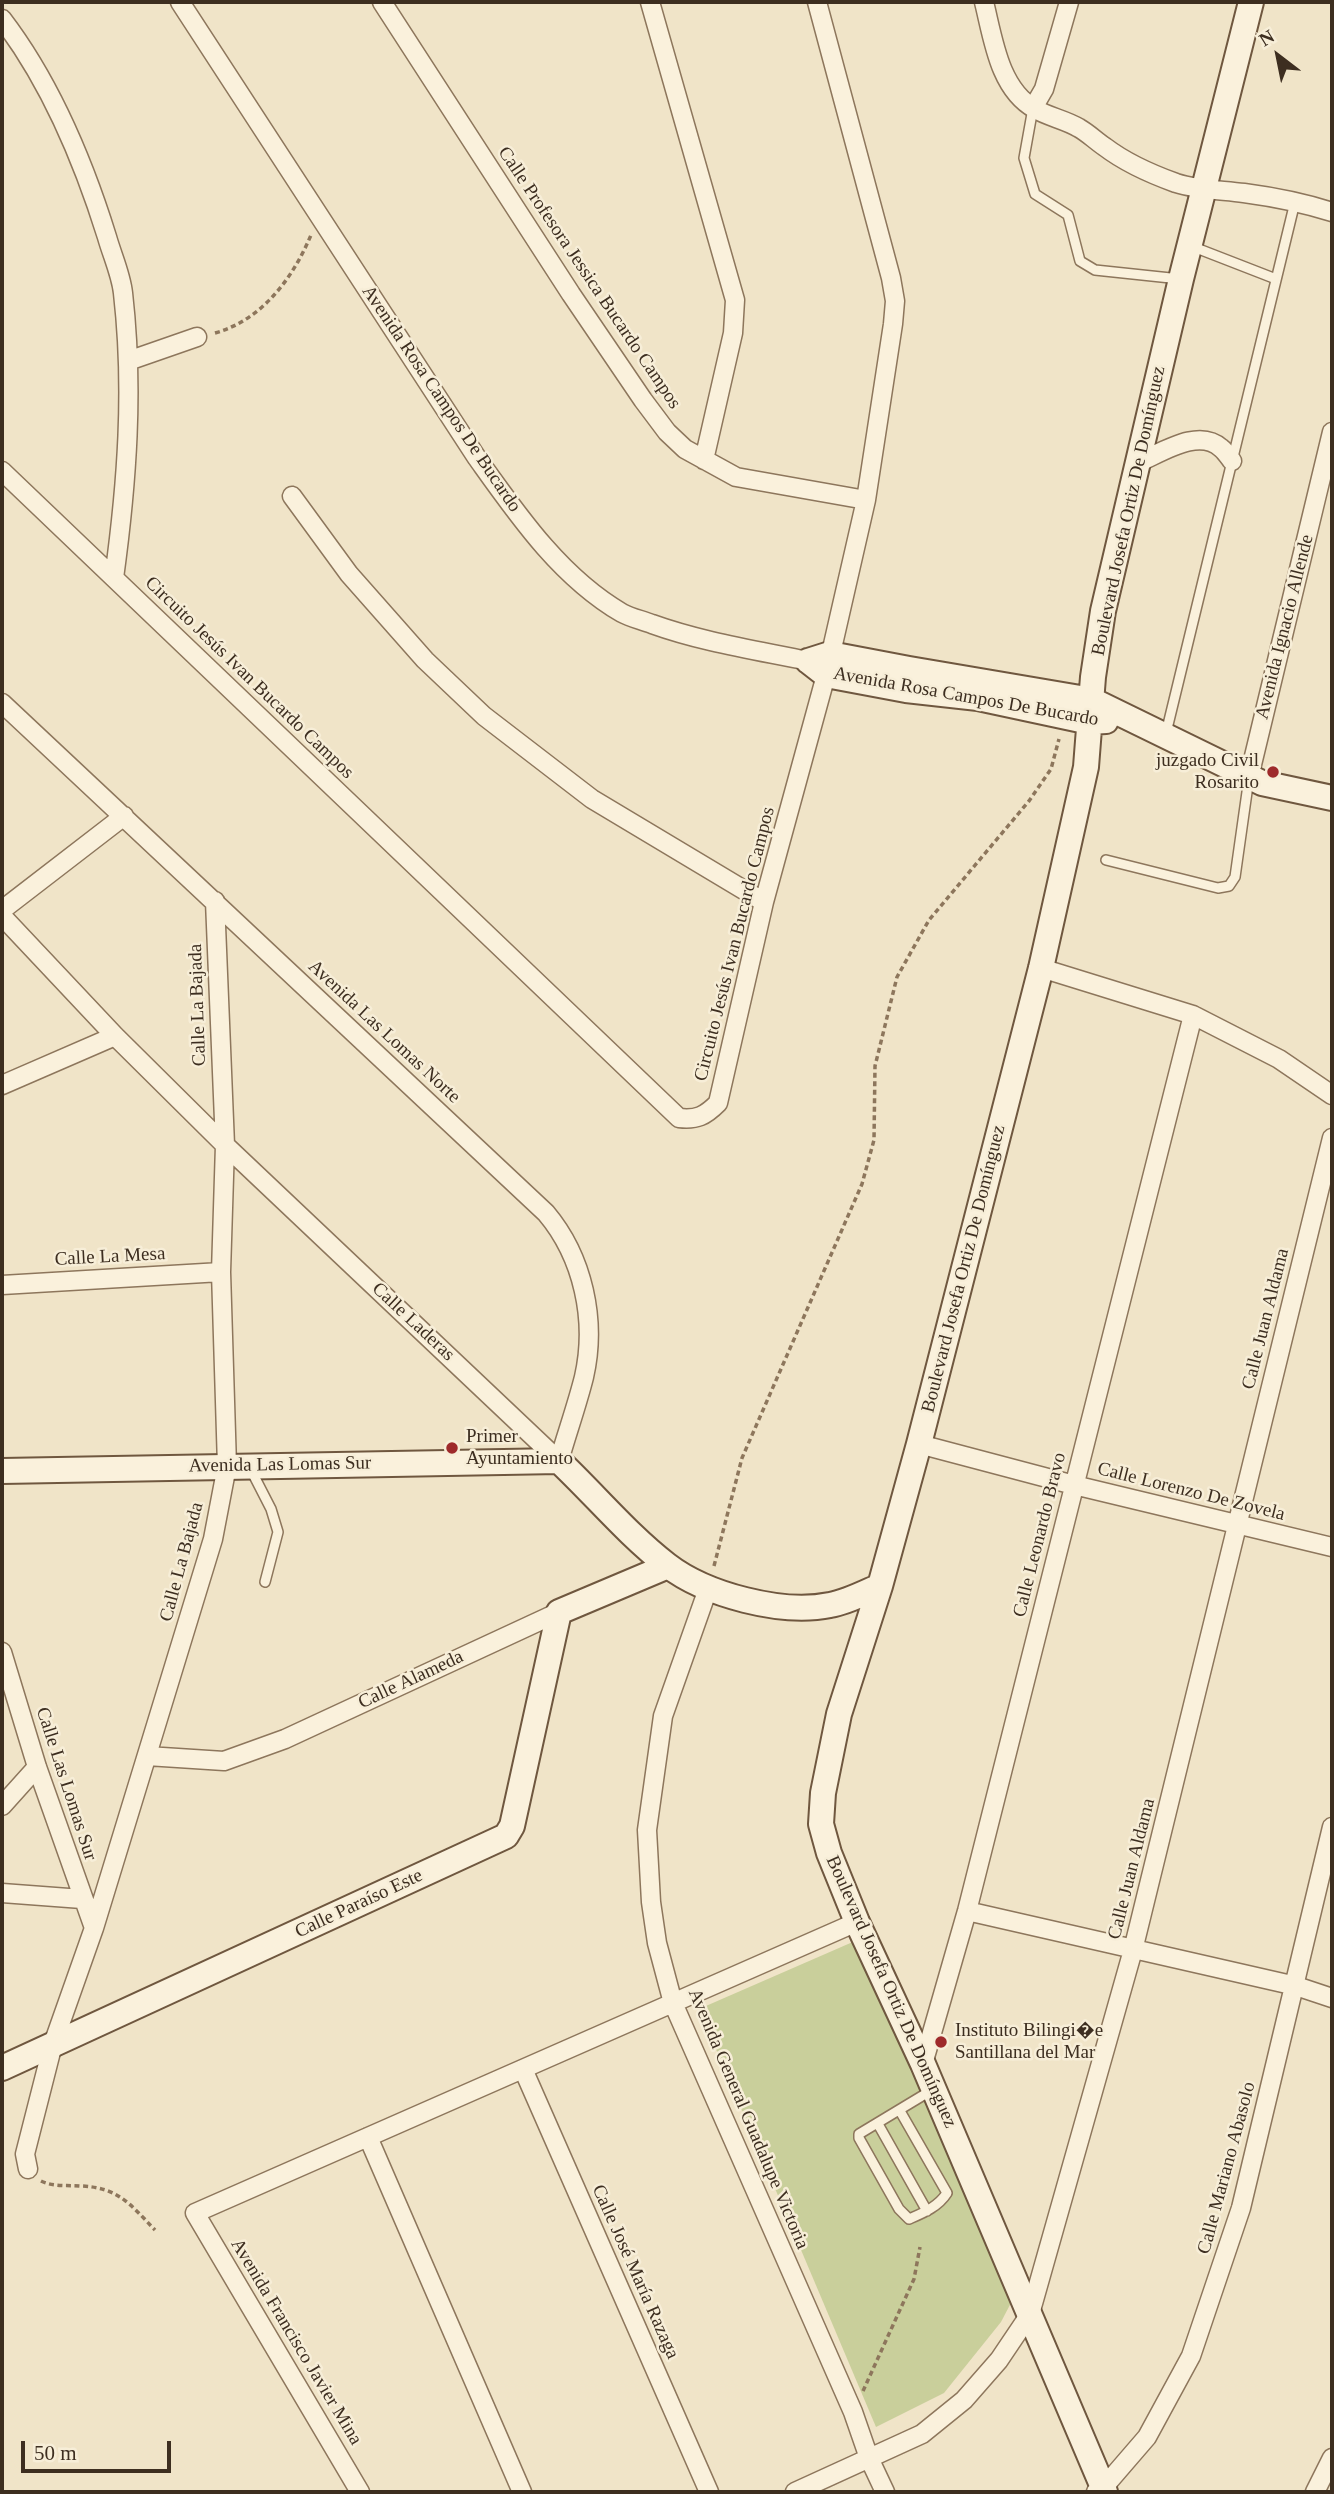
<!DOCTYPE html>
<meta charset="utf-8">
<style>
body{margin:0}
#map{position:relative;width:1334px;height:2494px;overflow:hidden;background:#f0e4c8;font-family:"Times New Roman",serif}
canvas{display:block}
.frame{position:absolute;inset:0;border:4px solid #3d2e20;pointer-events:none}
.north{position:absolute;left:1243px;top:21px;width:70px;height:70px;-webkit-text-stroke:5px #f7eed8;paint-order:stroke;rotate:328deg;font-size:19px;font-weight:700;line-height:28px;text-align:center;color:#3d2e20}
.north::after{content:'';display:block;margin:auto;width:24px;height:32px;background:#3d2e20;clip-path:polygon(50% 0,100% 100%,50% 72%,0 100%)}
.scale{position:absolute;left:21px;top:2441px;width:150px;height:32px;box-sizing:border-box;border:4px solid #3d2e20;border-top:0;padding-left:9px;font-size:21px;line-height:24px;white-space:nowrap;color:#3d2e20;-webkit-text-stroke:5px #f7eed8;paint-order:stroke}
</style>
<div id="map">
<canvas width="1334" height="2494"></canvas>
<div class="frame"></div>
<div class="north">N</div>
<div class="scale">50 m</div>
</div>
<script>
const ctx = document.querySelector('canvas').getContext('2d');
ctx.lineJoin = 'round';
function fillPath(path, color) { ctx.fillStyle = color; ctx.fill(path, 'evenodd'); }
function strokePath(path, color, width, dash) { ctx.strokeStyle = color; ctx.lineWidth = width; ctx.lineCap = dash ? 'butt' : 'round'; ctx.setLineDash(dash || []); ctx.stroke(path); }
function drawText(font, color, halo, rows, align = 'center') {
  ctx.font = font + ' "Times New Roman",serif'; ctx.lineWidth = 5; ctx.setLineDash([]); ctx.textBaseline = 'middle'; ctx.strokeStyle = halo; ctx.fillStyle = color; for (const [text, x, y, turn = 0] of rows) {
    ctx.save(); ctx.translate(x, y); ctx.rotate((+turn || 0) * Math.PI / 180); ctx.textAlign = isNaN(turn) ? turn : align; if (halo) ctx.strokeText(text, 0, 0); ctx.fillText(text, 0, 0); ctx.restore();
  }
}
fillPath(new Path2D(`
 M855,1941l158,358 -12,23 -57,71 -68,34 -177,-418z`), '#c9cf9b');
const lane = new Path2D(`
 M1033,108l-9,50 11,36 33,21 12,46 15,9 85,9
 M1191,246l85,33
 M1166,733l129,-531
 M1106,860l112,28 11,-2 6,-9 14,-99
 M251,1470l20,39 7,23 -13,50
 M900,2111l47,82c-9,14 -24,20 -38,26l-10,-10 -40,-71v-4l73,-44
 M878,2124l49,87`);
const street = new Path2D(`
 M180,2l297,456c40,56 83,119 145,155 9,5 20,7 30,11 50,18 103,26 156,37
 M382,2l189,292 72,106 24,32 18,17 51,28 130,23
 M650,2l85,298 -2,33 -29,127
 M984,2c9,36 15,87 51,107 14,8 31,11 44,19 9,5 17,13 26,19 21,16 46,27 71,36 22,7 45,7 68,10 30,4 60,10 88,19
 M2,19c49,64 81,141 105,218 5,18 14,37 16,56 11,96 4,190 -9,285
 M1033,108l11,-19 25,-87
 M128,361l69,-24
 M1137,463c23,-9 61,-36 84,-15 4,3 8,9 11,13
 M2,471l677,647c18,2 26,-2 39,-15l46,-201 62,-227 40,-175 27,-176 2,-23 -4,-23 -74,-276
 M292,496l57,78 76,86 59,56 108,83 172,103
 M2,703l544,510c37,44 51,107 38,164 -7,28 -17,56 -25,84l-334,-316 -110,-109 -113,-120
 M1249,777l83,-345
 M2,910l122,-94
 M1041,968l152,47 86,44 53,36
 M2,1085l113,-49
 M2,1285l219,-13
 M919,1444l155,41 258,62
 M709,1586l-46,130 -16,114 4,72 6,41 16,60 180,409 16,46 16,34
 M2,1652l35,115 57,161
 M147,1756l77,5 61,-22 274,-127
 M2,1806l35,-39
 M2,1893l80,6
 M967,1911l329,75 36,12
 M923,2064l44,-153 226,-896
 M523,2069l186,423
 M368,2137l154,355
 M28,2169l-3,-15 28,-110 41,-116 119,-389 14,-73 -6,-194 4,-127 -10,-244
 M360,2492l-165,-279 662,-291
 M795,2492l127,-58 42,-34 35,-40 31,-46 103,-364 199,-812
 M1096,2492l7,-4 44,-51 44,-81 50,-148 91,-381
 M1315,2492l17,-34`);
const secondary = new Path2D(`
 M808,661l22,-7 79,15 183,31 170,83 70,15
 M808,661l18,14 80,15 72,8 112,24 16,-1
 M2,1471l557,-10c36,34 69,74 108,104 39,30 115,50 163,40 17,-3 34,-12 50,-19
 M2,2068l504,-232 6,-10 47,-214 109,-46
 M1105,2492l-182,-428 -66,-142 -28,-69 -8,-29 2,-31 16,-79 41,-128 39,-142 122,-476 45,-201 7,-90 10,-66 78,-332 70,-277`);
strokePath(lane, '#8d765c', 12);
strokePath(street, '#8d765c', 21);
strokePath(secondary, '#6f573f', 28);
strokePath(new Path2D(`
 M215,333c47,-13 78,-55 96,-98
 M714,1566l28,-108 120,-274 12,-44 1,-74 22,-89 32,-57 100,-119 22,-32 8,-30
 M41,2181c12,6 26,4 39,5 38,1 50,18 75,44
 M863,2391l51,-112 6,-32`), '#8d765c', 3.5, [5, 3.5]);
strokePath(lane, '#faf1dc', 9);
strokePath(street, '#faf1dc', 18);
strokePath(secondary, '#faf1dc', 24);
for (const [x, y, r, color] of [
 [1273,772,7,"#9e2a2b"],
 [452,1448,7,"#9e2a2b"],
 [941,2042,7,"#9e2a2b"]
]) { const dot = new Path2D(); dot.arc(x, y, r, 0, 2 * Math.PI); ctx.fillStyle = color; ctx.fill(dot); strokePath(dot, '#f7eed8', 2.5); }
drawText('19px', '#3d2e20', '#f7eed8', [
 ["Calle Profesora Jessica Bucardo Campos",589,278,56],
 ["Avenida Rosa Campos De Bucardo",441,399,56],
 ["Boulevard Josefa Ortiz De Domínguez",1129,511,-78],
 ["Avenida Ignacio Allende",1285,627,-76],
 ["Circuito Jesús Ivan Bucardo Campos",249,678,44],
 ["Avenida Rosa Campos De Bucardo",966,697,10],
 ["Circuito Jesús Ivan Bucardo Campos",735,944,-76],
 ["Calle La Bajada",198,1005,-92],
 ["Avenida Las Lomas Norte",384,1032,43],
 ["Calle La Mesa",110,1257,-3],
 ["Boulevard Josefa Ortiz De Domínguez",964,1269,-76],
 ["Calle Juan Aldama",1266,1319,-76],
 ["Calle Laderas",413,1322,43],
 ["Avenida Las Lomas Sur",280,1465,-1],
 ["Calle Lorenzo De Zovela",1191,1492,14],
 ["Calle Leonardo Bravo",1040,1535,-76],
 ["Calle La Bajada",182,1562,-75],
 ["Calle Alameda",411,1680,-25],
 ["Calle Las Lomas Sur",66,1784,72],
 ["Calle Juan Aldama",1132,1869,-76],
 ["Calle Paraíso Este",359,1904,-25],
 ["Boulevard Josefa Ortiz De Domínguez",891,1992,66],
 ["Avenida General Guadalupe Victoria",748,2119,67],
 ["Calle Mariano Abasolo",1227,2168,-75],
 ["Calle José María Razaga",635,2272,66],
 ["Avenida Francisco Javier Mina",296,2342,59]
]);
drawText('19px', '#3d2e20', '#f7eed8', [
 ["juzgado Civil",1259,761,"right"],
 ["Rosarito",1259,783,"right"],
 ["Primer",466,1437],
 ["Ayuntamiento",466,1459],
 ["Instituto Bilingi�e",955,2031],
 ["Santillana del Mar",955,2053]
], 'left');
</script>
